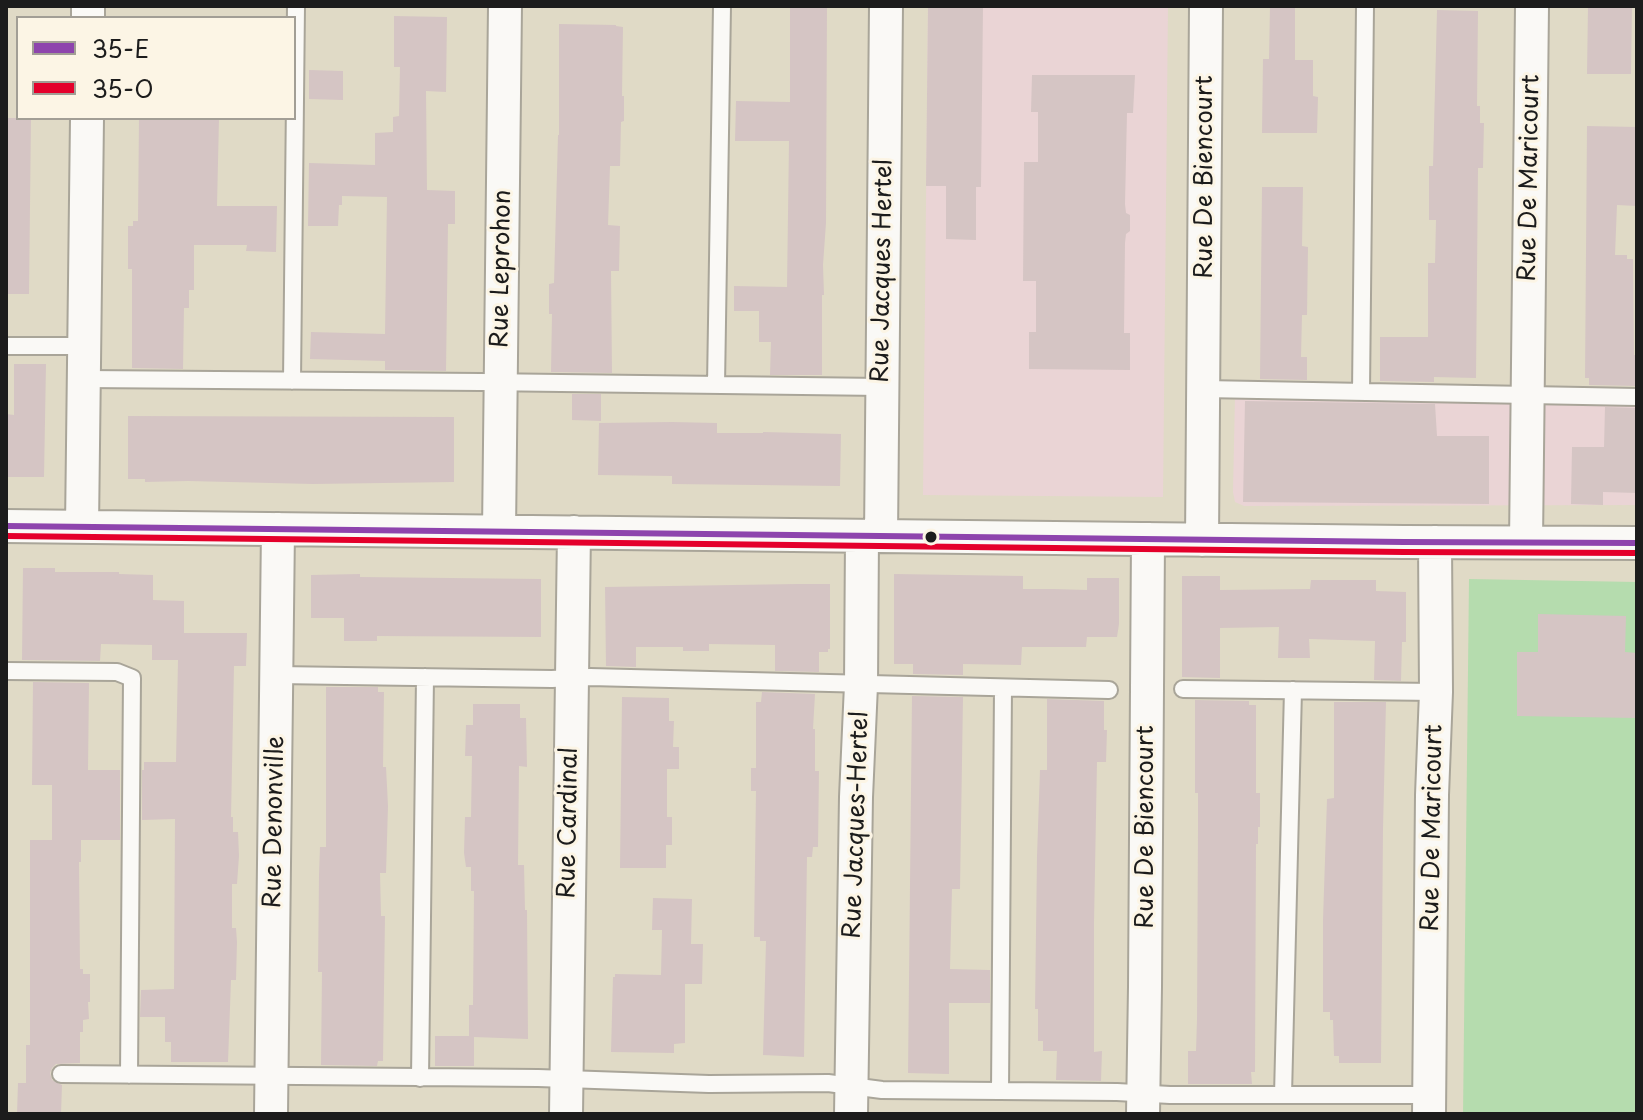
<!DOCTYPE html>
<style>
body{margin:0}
#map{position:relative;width:1643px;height:1120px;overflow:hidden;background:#e0dac6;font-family:"Playpen Sans",sans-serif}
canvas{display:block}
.frame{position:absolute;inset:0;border:8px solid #1c1c1c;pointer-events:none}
.legend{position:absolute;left:16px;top:16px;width:280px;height:104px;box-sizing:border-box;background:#fcf5e5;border:2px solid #a29e95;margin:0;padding:10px 14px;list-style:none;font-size:24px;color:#1c1c1c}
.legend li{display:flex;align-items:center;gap:16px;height:40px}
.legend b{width:40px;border:2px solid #a29e95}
</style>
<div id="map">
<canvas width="1643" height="1120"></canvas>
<div class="frame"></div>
<ul class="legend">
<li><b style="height:10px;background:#8e44ad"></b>35-E</li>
<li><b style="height:10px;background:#e4002b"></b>35-O</li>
</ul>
</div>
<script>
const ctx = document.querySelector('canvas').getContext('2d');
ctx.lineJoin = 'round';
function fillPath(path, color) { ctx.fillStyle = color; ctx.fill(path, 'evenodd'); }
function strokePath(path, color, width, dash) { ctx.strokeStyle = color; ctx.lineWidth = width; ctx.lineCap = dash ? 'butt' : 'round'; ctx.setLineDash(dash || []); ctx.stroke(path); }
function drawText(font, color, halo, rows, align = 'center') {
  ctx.font = font + ' "Playpen Sans",sans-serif'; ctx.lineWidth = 6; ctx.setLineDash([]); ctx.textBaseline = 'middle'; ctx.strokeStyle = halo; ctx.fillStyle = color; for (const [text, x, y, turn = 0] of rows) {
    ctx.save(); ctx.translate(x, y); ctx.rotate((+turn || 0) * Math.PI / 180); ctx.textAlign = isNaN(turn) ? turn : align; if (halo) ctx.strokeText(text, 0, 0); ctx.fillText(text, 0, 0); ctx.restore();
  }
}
fillPath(new Path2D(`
 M928,6h240l-5,491 -240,-2z
 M1235,395l402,6v104l-393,1 -9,-4 -2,-10z`), '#ead4d5');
fillPath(new Path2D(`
 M1469,579l168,3v532h-174z`), '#b5dcae');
fillPath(new Path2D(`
 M790,6h37l-1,217 -3,42 1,30h-2v80h-52l1,-33h-12v-31h-25v-25l53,1 2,-146h-54l1,-40 54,1z
 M928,6h55l-2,181h-5v53l-30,-1v-53h-20z
 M1270,6h25v54h18v36l5,1 -1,36h-55l1,-74h6z
 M1588,6h44l-1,68h-44z
 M1437,10l41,1 -1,95h3v17h4l-1,45h-5l-2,210 -42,-1v5l-54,-1v-44h48v-74h7l1,-43h-7v-54h4z
 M394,16l53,1 -1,75 -20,-1 1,99 28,1v33h-7l-2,147 -61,-1v-9l-75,-2 1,-27 74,2 2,-137 -45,-1v9h-3l-1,21h-30l1,-63 66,2v-32l18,-1v-15l6,-1 1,-49h-6z
 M559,24l57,1v1l7,1 -1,69h2v25l-3,1 -1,44h-10l-2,59 12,1 -1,45h-8l1,102 -61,-1 1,-58h-3v-30l5,-1 4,-148h1z
 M309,70l34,1v29l-34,-1z
 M1032,75h103l-2,38h-6l-2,91 1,9 4,2v16l-4,3 -1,9 -1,90h6v37l-101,-1v-37h7v-51h-13l1,-119h14v-50h-7z
 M6,118h25l-2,176h-23z
 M139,118h80l-2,88h60l-1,46 -30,-1 1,-6h-53v45h-5v18h-5l-1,61 -51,-1v-99h-4v-43h5v-5h5z
 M1587,126l50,1v79l-20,-1 -2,50h12v4h6l1,96h3v31l-48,-1v-7h-4z
 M1262,187h41l-1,59 6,1 -1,68h-5l-1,42h6v23l-47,-1z
 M14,364h32l-2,113h-38v-63l8,1z
 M572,394h29v27l-29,-1z
 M1245,401l190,3 2,32h52v68l-246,-2z
 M1605,407l32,1v85l-34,-1v13l-32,-1 1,-57h32z
 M128,416l326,1v65l-141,2 -125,-3 -43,1v-3h-17z
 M672,422l45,1v10h46v-1l78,2 -1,52 -168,-2v-8l-74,-1 1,-52z
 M23,568h32v4h64v2l34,1v25l31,1v32h63l-1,33h-12l-3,151h2v15h5l1,24 -2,28h-5v44h4l1,14 -1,38h-5l-3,82h-57v-20h-6v-25h-25l1,-27 33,-1 1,-170 -33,1v-50h2v-8h32l2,-102h-26v-15l-51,-1 -1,17 -78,-1z
 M360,574v3l181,2v58l-164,-1v5h-33v-23h-33v-43z
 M894,574l129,2v13h31l33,1v-12h32v46l-2,13h-30l-1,10h-64l-1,18 -58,-1v11l-50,-1v-10h-19z
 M1182,576h38v14l90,-1 1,-9h65v11l30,1v50h-4l-1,39 -27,-1 1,-39 -66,-2 1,19h-32l1,-31 -59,1v50l-38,-1z
 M797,584h33v65h-2v3h-9v20l-44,-1v-26l-66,-1v7h-26v-4h-47v20l-30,-1 -1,-79z
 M1538,614l88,2 -1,36 12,1v65l-120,-2v-64h21z
 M33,682l56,1 -1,87h32v70h-39v22h-2l1,107h3v5h7v28h-2l1,17 -6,1v12h-3v31l-24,1 -4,4 -2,5 2,7 10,5 -1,29h-44l1,-31h8v-38h4v-205h22v-55h-20z
 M326,687h52v5h6l-1,75h3l2,39 -2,67h-6l1,43h4l-2,145h-5l-1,5 -56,-1 1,-93h-4l1,-97 1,-28h6z
 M762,692l53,2 -2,35h2v42h4l-1,76h-5l-1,10h-5l-3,200 -41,-2 3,-114h-6v-4h-6l2,-146h-5v-23h5v-66h5z
 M912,696l51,1 -3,192h-8l-2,80 40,1v33h-41v71l-41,-1z
 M622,697l47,1v23h5l-1,26h6v22h-12v48h5v28h-6v23h-46z
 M1047,699l57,2v29h3l-1,32h-9l-3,161v129l8,-1 -1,30 -45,-1 1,-29h-14v-10h-5v-32h-3l2,-153 3,-86h7z
 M1195,700l54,1v4h7v88h4v34h-2v17h-2l-1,228h-4l1,12h-64v-33h8l1,-31 1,-193v-34h-3z
 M1334,702h52l-3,127 -2,234h-42v-7h-5l-1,-36h-3v-8h-7v-92l4,-121 7,-1z
 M473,704h47v14h6l1,49 -8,-1 -1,99h6l1,45h2l1,129 -54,-2v29h-39v-30h34v-31h4l1,-114h-3v-24h-5l-2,-14 1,-36h6l1,-61h-7l1,-31h7z
 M653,898l39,1 -1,45h12l-1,40h-17v59l-11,1v9l-63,-1 2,-75h2v-3l46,1 1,-45h-10z`), '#d5c5c4');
const lane = new Path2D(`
 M6,346h78
 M84,379l397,3 401,5
 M292,381l4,-375
 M716,385l6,-379
 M1204,389l433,8
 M1361,392l4,-386
 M6,671l111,1 15,6 -3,397
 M277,675l275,4 38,-2 519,13
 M1183,689l253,3
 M61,1074l477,4 171,6 119,-1 54,7 235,2 53,3h259
 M420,1078l5,-401
 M1000,1091l3,-403
 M1283,1095l10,-405`);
const street = new Path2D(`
 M88,18v-12
 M6,526l1398,16 233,1
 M82,527l5,-409
 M499,531l6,-525
 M881,536l5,-530
 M1202,540l4,-534
 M1526,542l6,-536
 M271,1114l7,-585
 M566,1114l8,-582
 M851,1114l5,-317 5,-112 1,-149
 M1143,1114l2,-127 3,-448
 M1429,1114l3,-319 4,-103 -1,-150`);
strokePath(lane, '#a9a599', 20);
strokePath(street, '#a9a599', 36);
strokePath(lane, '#faf9f6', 16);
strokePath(street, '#faf9f6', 32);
strokePath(new Path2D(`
 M6,526l1398,16 233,1`), '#8e44ad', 6);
strokePath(new Path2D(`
 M6,536l1398,16 233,1`), '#e4002b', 6);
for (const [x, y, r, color] of [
 [931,537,7,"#1c1c1c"]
]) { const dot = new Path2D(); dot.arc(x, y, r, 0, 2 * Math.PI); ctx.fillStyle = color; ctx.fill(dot); strokePath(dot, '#fcf5e5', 3); }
drawText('24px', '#1c1c1c', '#fcf5e5', [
 ["Rue De Biencourt",1205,177,-90],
 ["Rue De Maricourt",1530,178,-89],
 ["Rue Leprohon",502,269,-89],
 ["Rue Jacques Hertel",883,271,-89],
 ["Rue Denonville",275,822,-89],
 ["Rue Cardinal",569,823,-89],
 ["Rue Jacques-Hertel",857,825,-88],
 ["Rue De Biencourt",1146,827,-90],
 ["Rue De Maricourt",1433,828,-89]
]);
</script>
